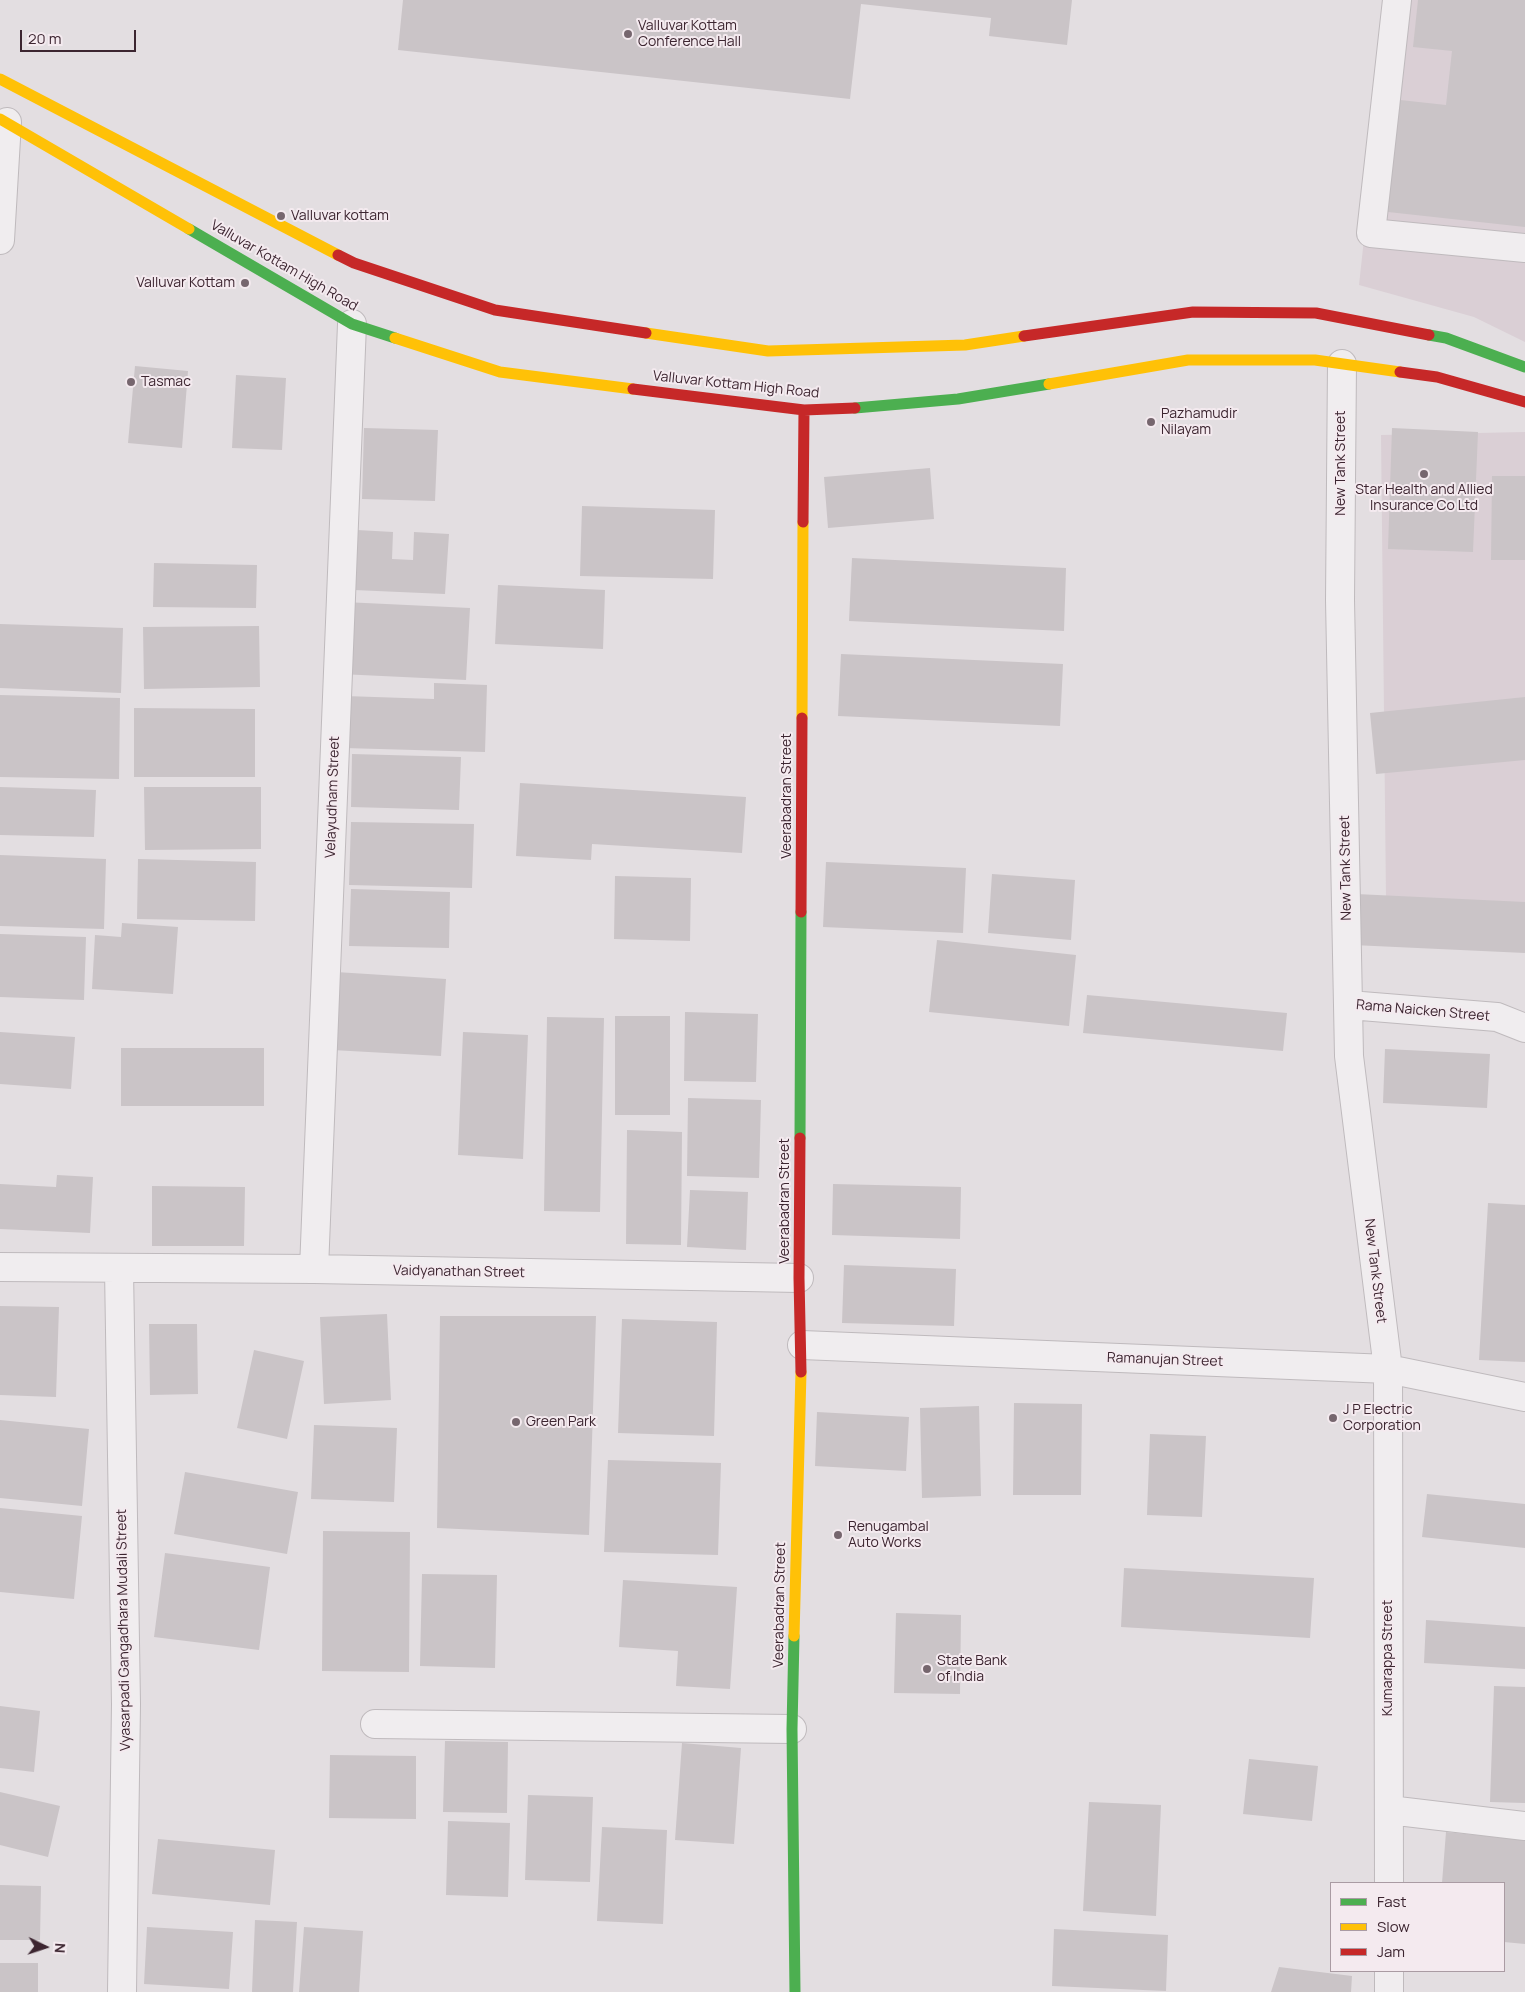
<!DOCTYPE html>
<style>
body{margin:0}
#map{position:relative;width:1525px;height:1992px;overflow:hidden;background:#e3dee1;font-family:Manrope,sans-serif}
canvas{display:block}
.legend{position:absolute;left:1330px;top:1882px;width:175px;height:90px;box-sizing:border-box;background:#f4eaef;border:1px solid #aa9ba3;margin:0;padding:6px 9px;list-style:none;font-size:15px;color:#3c2530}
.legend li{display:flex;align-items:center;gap:10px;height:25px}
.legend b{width:25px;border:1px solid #aa9ba3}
.north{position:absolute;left:20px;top:1922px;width:50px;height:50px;-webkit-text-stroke:4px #f4eaef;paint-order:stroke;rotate:94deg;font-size:14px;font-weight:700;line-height:20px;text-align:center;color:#3c2530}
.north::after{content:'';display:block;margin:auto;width:18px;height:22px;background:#3c2530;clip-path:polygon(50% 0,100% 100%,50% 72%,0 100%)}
.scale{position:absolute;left:20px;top:30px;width:116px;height:22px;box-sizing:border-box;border:2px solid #3c2530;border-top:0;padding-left:6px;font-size:15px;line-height:18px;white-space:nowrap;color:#3c2530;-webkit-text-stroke:4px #f4eaef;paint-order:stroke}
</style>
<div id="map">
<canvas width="1525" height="1992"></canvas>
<ul class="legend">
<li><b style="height:6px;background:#4caf50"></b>Fast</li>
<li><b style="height:6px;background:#ffc107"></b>Slow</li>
<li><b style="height:6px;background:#c62828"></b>Jam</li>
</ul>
<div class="north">N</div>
<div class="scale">20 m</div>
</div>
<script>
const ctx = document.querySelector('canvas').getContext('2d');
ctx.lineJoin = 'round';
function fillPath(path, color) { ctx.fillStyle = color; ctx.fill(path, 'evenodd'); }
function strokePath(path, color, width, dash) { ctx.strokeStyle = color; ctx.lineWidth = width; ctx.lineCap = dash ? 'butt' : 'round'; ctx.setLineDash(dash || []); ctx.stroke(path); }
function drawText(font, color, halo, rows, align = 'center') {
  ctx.font = font + ' Manrope,sans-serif'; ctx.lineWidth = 4; ctx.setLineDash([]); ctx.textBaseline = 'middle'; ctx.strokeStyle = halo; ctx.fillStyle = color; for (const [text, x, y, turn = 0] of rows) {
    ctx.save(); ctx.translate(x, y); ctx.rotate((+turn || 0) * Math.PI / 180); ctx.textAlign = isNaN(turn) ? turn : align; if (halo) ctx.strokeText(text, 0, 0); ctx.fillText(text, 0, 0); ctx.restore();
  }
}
fillPath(new Path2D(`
 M1390,0h135v342l-51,-25 -115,-32z
 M1525,432v478l-139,-12 -5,-463z`), '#dacfd5');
fillPath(new Path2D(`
 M403,0h669l-5,45 -78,-9 2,-18 -130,-14 -11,95 -452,-49z
 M1418,0h107v227l-146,-16 12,-112 55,6 6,-54 -39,-4z
 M135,366l53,5 -6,77 -54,-5z
 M236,375l50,3 -4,72 -50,-2z
 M364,428l74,2 -3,71 -73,-2z
 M1392,428l86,4 -5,120 -85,-3z
 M930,468l4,51 -106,9 -4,-51z
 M1492,476h33v84h-34z
 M582,506l133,4 -2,69 -133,-3z
 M357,530l36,2 -1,27 21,1 1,-28 35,2 -4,60 -91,-4z
 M852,558l214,10 -2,63 -215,-10z
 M154,563l103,2 -1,43 -103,-1z
 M498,585l107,5 -2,59 -108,-5z
 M344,602l126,6 -4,72 -126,-6z
 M0,624l123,4 -2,65 -121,-5z
 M259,626l1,61 -116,2 -1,-62z
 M841,654l222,10 -3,62 -222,-10z
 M434,683l53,2 -2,67 -141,-4 1,-52 89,3z
 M0,695l120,3 -1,81 -119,-2z
 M1525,697v63l-149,14 -6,-61z
 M134,708l121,1v68h-121z
 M352,754l109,3 -2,53 -108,-3z
 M520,783l226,14 -4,56 -150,-9 -1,16 -75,-4z
 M0,787l96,3 -2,47 -94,-2z
 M144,787h117v62l-116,1z
 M351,822l123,2 -2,64 -123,-3z
 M0,855l106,4 -2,70 -104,-3z
 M138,859l118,3 -1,59 -118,-2z
 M826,862l140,6 -3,65 -140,-6z
 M992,874l83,6 -4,60 -83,-7z
 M615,876l76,2 -1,63 -76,-2z
 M351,889l99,3 -1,56 -100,-2z
 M1356,894l169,8v51l-172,-8z
 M122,923l56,4 -5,67 -81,-5 3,-54 26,2z
 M0,934l86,3 -2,63 -84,-3z
 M937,940l139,15 -7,71 -140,-14z
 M336,972l110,7 -5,77 -109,-6z
 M1087,995l200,18 -4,38 -200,-18z
 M685,1012l73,2 -2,68 -72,-1z
 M615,1016h55v99h-55z
 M547,1017l57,1 -4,194 -56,-1z
 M0,1032l75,5 -4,52 -71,-5z
 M463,1032l65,3 -5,124 -65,-4z
 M121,1048h143v58h-143z
 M1385,1049l105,5 -3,54 -104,-5z
 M688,1098l73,2 -2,78 -72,-2z
 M627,1130l55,2 -1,113 -55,-1z
 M57,1175l36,2 -3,56 -90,-4v-45l56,3z
 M833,1184l128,3 -1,52 -128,-4z
 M152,1186l93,1 -1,59h-92z
 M690,1190l58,2 -2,58 -59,-3z
 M1488,1203l37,2v157l-46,-2z
 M844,1265l112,4 -2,57 -112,-3z
 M0,1306l59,1 -3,90 -56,-2z
 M387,1314l4,86 -67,4 -4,-87z
 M440,1316h156l-7,219 -152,-7z
 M622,1319l95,3 -3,114 -96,-3z
 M149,1324h48l1,70 -48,1z
 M254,1350l50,11 -17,78 -50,-11z
 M1014,1403l68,1 -1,91h-68z
 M979,1406l2,90 -59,2 -2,-90z
 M817,1412l92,5 -3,54 -91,-5z
 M0,1420l89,9 -7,77 -82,-8z
 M314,1425l83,3 -3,74 -83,-3z
 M1150,1434l56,2 -4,81 -55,-2z
 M608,1460l113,3 -3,92 -114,-3z
 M185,1472l113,20 -11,62 -113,-20z
 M1427,1494l98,10v44l-103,-11z
 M0,1508l82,8 -8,83 -74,-7z
 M323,1531l87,1 -1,140 -87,-1z
 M165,1553l105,14 -11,83 -105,-13z
 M1124,1568l190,10 -4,60 -189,-11z
 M422,1574l75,1 -2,93 -75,-2z
 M623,1580l114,7 -7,102 -54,-3 2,-35 -59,-4z
 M896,1613l65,2 -1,79 -66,-1z
 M1426,1620l99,7v42l-101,-6z
 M1494,1686l31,1v116l-35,-1z
 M0,1706l40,5 -6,61 -34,-4z
 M445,1741l63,1 -1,71 -64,-1z
 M682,1743l59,5 -7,96 -59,-4z
 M330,1755l86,1v63l-87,-1z
 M1249,1759l69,7 -6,55 -69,-7z
 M0,1792l60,14 -12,51 -48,-12z
 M528,1795l65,2 -3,85 -65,-2z
 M1089,1802l72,3 -5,111 -73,-5z
 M448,1821l62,2 -2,74 -62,-2z
 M602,1827l65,3 -4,94 -66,-3z
 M1446,1832l79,8v104l-21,-2v-59h-62z
 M158,1839l117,11 -5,55 -118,-11z
 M0,1885l41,1 -1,54h-40z
 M255,1920l42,2 -4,70h-41z
 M147,1927l86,5 -4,57 -85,-5z
 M304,1927l59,4 -4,61h-60z
 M1054,1929l114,6 -2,56 -114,-5z
 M0,1963h38v29h-38z
 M1279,1967l73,9 -1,16h-80z`), '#cac4c7');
const street = new Path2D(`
 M1397,0l-26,233 154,15
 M0,240l7,-118
 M1342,364l-2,236 9,456 39,313 1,514
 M1349,1005l148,12 28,11
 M0,1267l314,2 485,9
 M119,1269l7,435 -4,288
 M314,1269l38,-945
 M802,1345l586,24 137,28
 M375,1724l417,5
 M1389,1810l136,16
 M1389,1971v21`);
strokePath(street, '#bfbabd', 30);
strokePath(street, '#f0edef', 28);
strokePath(new Path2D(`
 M189,229l163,95 43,14
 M1429,335l17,3 79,29
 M855,408l103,-9 91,-15
 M800,1138l1,-226
 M794,1636l-2,93 3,263`), '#4caf50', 11);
strokePath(new Path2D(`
 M0,79l338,176
 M0,119l189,110
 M646,333l122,18 197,-6 59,-9
 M395,338l105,34 133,17
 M1049,384l139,-24h127l85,12
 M802,718l1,-196
 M794,1636l7,-264`), '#ffc107', 11);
strokePath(new Path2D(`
 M338,255l16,8 141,47 151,23
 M1024,336l169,-24 123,1 113,22
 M1400,372l37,5 88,25
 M633,389l171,21 51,-2
 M803,522l1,-112
 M801,912l1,-194
 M800,1138l-1,140 2,94`), '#c62828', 11);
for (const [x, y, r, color] of [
 [628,34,5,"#76666e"],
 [281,216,5,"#76666e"],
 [245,283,5,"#76666e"],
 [131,382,5,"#76666e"],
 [1151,422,5,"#76666e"],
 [1424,474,5,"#76666e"],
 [1333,1418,5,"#76666e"],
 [516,1422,5,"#76666e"],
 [838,1535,5,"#76666e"],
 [927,1669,5,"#76666e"]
]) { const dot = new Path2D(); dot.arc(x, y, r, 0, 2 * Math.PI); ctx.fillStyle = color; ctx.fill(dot); strokePath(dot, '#f4eaef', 2); }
drawText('14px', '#3c2530', '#f4eaef', [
 ["Valluvar Kottam",638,26],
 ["Conference Hall",638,42],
 ["Valluvar kottam",291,216],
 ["Valluvar Kottam",235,283,"right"],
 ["Tasmac",141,382],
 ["Pazhamudir",1161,414],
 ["Nilayam",1161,430],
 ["Star Health and Allied",1424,490,"center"],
 ["Insurance Co Ltd",1424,506,"center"],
 ["J P Electric",1343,1410],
 ["Corporation",1343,1426],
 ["Green Park",526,1422],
 ["Renugambal",848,1527],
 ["Auto Works",848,1543],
 ["State Bank",937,1661],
 ["of India",937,1677]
], 'left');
drawText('14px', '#3c2530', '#f4eaef', [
 ["Valluvar Kottam High Road",284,266,30],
 ["Valluvar Kottam High Road",736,385,6],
 ["New Tank Street",1341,463,-90],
 ["Veerabadran Street",787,796,-90],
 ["Velayudham Street",333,797,-88],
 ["New Tank Street",1346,868,-91],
 ["Rama Naicken Street",1423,1011,5],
 ["Veerabadran Street",785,1201,-90],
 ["New Tank Street",1375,1271,83],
 ["Vaidyanathan Street",459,1272,1],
 ["Ramanujan Street",1165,1360,2],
 ["Veerabadran Street",780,1605,-89],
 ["Vyasarpadi Gangadhara Mudali Street",124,1630,-91],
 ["Kumarappa Street",1388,1658,-90]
]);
</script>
